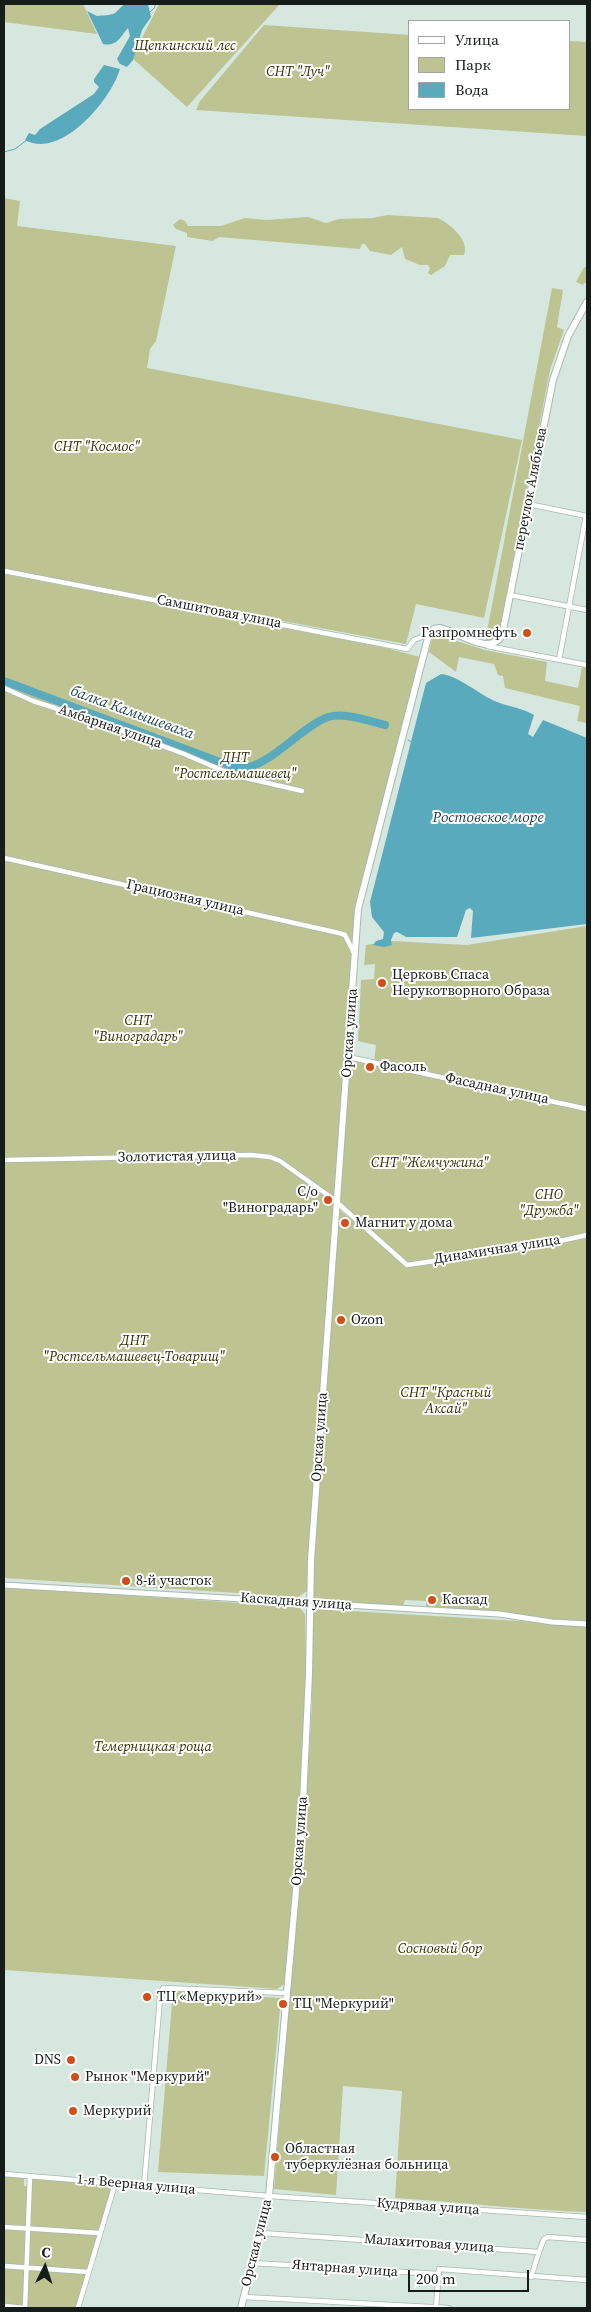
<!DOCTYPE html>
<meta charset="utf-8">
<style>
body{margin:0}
#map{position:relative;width:591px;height:2312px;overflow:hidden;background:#d6e7df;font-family:"Source Serif 4",serif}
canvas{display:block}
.frame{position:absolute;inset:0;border:5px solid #161c19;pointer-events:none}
.legend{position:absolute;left:408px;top:20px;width:162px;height:90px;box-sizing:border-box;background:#fff;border:1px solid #a2a4a3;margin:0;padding:6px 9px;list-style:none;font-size:15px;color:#161c19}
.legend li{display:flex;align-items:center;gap:10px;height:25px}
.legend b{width:25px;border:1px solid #a2a4a3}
.north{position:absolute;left:20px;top:2242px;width:50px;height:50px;-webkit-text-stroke:4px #fff;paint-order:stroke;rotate:4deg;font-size:14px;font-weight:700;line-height:20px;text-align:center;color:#161c19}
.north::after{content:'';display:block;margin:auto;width:18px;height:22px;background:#161c19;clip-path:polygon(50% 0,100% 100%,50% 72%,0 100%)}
.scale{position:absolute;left:408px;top:2270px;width:121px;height:22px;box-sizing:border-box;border:2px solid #161c19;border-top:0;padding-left:6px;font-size:15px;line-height:18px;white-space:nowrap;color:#161c19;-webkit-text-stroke:4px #fff;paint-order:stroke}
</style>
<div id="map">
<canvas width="591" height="2312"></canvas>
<div class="frame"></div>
<ul class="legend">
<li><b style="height:6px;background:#fff"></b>Улица</li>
<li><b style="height:14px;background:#bdc492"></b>Парк</li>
<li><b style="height:14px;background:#5aaabe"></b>Вода</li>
</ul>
<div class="north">С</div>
<div class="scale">200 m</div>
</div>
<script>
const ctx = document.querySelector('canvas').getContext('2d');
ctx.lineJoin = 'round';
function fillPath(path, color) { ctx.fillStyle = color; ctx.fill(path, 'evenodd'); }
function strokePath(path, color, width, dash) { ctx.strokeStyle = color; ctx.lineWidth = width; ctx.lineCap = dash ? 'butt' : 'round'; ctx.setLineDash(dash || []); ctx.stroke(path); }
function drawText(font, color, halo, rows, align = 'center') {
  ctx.font = font + ' "Source Serif 4",serif'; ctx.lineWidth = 4; ctx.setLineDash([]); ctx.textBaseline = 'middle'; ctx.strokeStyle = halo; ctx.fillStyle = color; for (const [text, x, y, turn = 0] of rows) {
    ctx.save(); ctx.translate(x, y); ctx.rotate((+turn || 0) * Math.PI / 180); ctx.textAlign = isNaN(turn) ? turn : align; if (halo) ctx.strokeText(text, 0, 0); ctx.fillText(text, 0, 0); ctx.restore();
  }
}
fillPath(new Path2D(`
 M4,4h79l14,30 -93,-12z
 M159,4h121l-93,103 -55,-49z
 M264,25l146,10v74h160v-68l17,1v94l-391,-26 4,-9z
 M4,198l16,3 -3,25 159,20 -20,95 -6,8 -3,19 375,72 -38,178 -68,-14 -10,40 -402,-75z
 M387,215l51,3c12,6 32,22 26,37h-14l-5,11 -14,9 -3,-2 2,-5 -2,-3h-8l-15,-6 -3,-12 -11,8 -21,-4 -5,-7h-3l-2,5 -141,-12 -6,4 -26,-4v-4l-11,-4 -3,-4 7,-6 5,2 3,5h33l24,-8 21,2 42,-3 18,6 13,-4 34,-1z
 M587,265v16l-4,4 -7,-3 7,-13z
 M552,288l11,2 -6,37 7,3 -14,40 -52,267 -7,5h-6z
 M4,574l378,73 38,10 -63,245 -21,305 26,21 5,-6 -10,-8 -2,4 -12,-10 1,-4h-4l10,-147 24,5 2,-17 -18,-4 3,-61 13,-1 1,-15 -11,1 2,-20 26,-4 75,4 120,-19v696l-161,-11v-10l-21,-1 -3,8 -87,-6 -3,-8 19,-303 -24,300 -12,8 -43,-5 -248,-16z
 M438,635l47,15 62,12 -2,19 33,7 4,-21 5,1v55l-10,-2 3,-15 -75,-18 -2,-12 -5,-1 -4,-11 -35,-7 -3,15 -27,-20 3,-13z
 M4,1587l295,20 6,7c4,123 -10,247 -19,369l-9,6 -273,-19z
 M316,1609l271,16v587c-64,-2 -127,-10 -192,-14l7,-107 -59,-5 -7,109 -62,-6 34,-414 4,-73 -1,-88z
 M173,1991l108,7 -17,178 -106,-4z
 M4,2175l20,2v9h4l1,-9 84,8 -34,123h-75z`), '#bdc492');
fillPath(new Path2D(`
 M125,4h23l3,13 -9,13 -9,30 -6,7 -7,-3 -3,-5 13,-23 -2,-8c-8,9 -11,19 -25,16l-16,-33 10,5c6,-1 13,0 18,-3 3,-2 6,-7 10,-9z
 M104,65l16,4c-9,31 -59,91 -95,71l4,-7 6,2 5,-6 54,-35 5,-7 -5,-5v-3z
 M441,674c19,2 38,21 56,28 13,5 26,6 37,13l-6,19 5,3 10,-17 44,18v186l-116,14 2,-27 -3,-3 -4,2 -9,27h-51l-9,-5 -3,1 -3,7 1,5 -8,2 -11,-2 3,-4 7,-2 1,-7 -12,-15 -2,-15 56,-219z`), '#5aaabe');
strokePath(new Path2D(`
 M149,13l6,-6v-3
 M4,152l11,-3 12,-9
 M408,740l4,2`), '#5aaabe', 1);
strokePath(new Path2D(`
 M4,681l216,81c7,2 15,6 22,6 26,0 60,-42 86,-51 17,-5 40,4 57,8`), '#5aaabe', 8);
const minor = new Path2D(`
 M528,504l59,12
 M4,571l403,78 7,-9 15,-6
 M510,595l77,15
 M487,646l100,19
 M559,660l27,-144
 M4,688l29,13 74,24 77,29 49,21 69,16
 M4,858l335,75 6,2 9,18
 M348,1057l239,52
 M4,1160l247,-5 19,2 10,4 52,37 75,67 130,-19 50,-11
 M4,2174l265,22 318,21
 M144,2186l16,-188 3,-10 124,5
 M4,2227l95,6
 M261,2233l278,19 5,-13 4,-2 39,3
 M253,2263l185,11
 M4,2266l84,6
 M531,2277l8,-25
 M244,2297l205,11
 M4,2306l21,2
 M25,2308l5,-132
 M78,2308l37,-124
 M436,2308l3,-39 148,11`);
const tertiary = new Path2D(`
 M4,1585l495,29 53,8 35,2`);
const secondary = new Path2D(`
 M241,2308l28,-112 33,-373 7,-149 2,-114 47,-651 71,-275 5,-5 6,-1c19,4 50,29 62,7l51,-255 15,-44 19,-34`);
strokePath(minor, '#a8b8b0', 6);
strokePath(tertiary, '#a8b8b0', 7);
strokePath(secondary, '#a8b8b0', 8);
strokePath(minor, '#fff', 4.5);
strokePath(tertiary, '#fff', 5);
strokePath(secondary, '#fff', 6);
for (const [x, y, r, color] of [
 [527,633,5,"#d34d19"],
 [382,983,5,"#d34d19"],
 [370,1067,5,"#d34d19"],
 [328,1200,5,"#d34d19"],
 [345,1223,5,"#d34d19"],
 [341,1320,5,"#d34d19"],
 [126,1581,5,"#d34d19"],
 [432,1600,5,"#d34d19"],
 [147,1997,5,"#d34d19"],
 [283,2004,5,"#d34d19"],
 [71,2060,5,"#d34d19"],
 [75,2077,5,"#d34d19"],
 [73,2111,5,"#d34d19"],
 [275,2157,5,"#d34d19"]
]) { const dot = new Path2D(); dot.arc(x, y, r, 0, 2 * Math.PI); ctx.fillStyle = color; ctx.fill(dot); strokePath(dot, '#fff', 2); }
drawText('italic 14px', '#303402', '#fff', [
 ["Щепкинский лес",185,46],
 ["СНТ \"Луч\"",298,72],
 ["СНТ \"Космос\"",97,447],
 ["ДНТ",235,758],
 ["\"Ростсельмашевец\"",235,774],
 ["СНТ",138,1021],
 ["\"Виноградарь\"",138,1037],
 ["СНТ \"Жемчужина\"",430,1163],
 ["СНО",549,1195],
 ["\"Дружба\"",549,1211],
 ["ДНТ",134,1341],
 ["\"Ростсельмашевец-Товарищ\"",134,1357],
 ["СНТ \"Красный",446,1393],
 ["Аксай\"",446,1409],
 ["Темерницкая роща",153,1747],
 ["Сосновый бор",440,1949]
]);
drawText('14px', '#161c19', '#fff', [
 ["переулок Алябьева",531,489,-79],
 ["Самшитовая улица",219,612,11],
 ["Амбарная улица",110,727,19],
 ["Грациозная улица",185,898,13],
 ["Орская улица",350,1033,-86],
 ["Фасадная улица",497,1089,12],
 ["Золотистая улица",177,1157,-1],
 ["Динамичная улица",497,1250,-9],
 ["Орская улица",320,1437,-86],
 ["Каскадная улица",296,1602,4],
 ["Орская улица",300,1841,-86],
 ["1-я Веерная улица",136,2185,5],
 ["Кудрявая улица",428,2207,4],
 ["Орская улица",257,2243,-76],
 ["Малахитовая улица",429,2244,4],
 ["Янтарная улица",345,2269,4]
]);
drawText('14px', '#161c19', '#fff', [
 ["Газпромнефть",517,633,"right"],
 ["Церковь Спаса",392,975],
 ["Нерукотворного Образа",392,991],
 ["Фасоль",380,1067],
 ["С/о",318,1192,"right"],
 ["\"Виноградарь\"",318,1208,"right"],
 ["Магнит у дома",355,1223],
 ["Ozon",351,1320],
 ["8-й участок",136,1581],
 ["Каскад",442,1600],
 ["ТЦ «Меркурий»",157,1997],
 ["ТЦ \"Меркурий\"",293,2004],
 ["DNS",61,2060,"right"],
 ["Рынок \"Меркурий\"",85,2077],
 ["Меркурий",83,2111],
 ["Областная",285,2149],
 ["туберкулёзная больница",285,2165]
], 'left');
drawText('italic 15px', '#183e47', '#fff', [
 ["балка Камышеваха",132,713,20],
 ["Ростовское море",488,818]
]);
</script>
